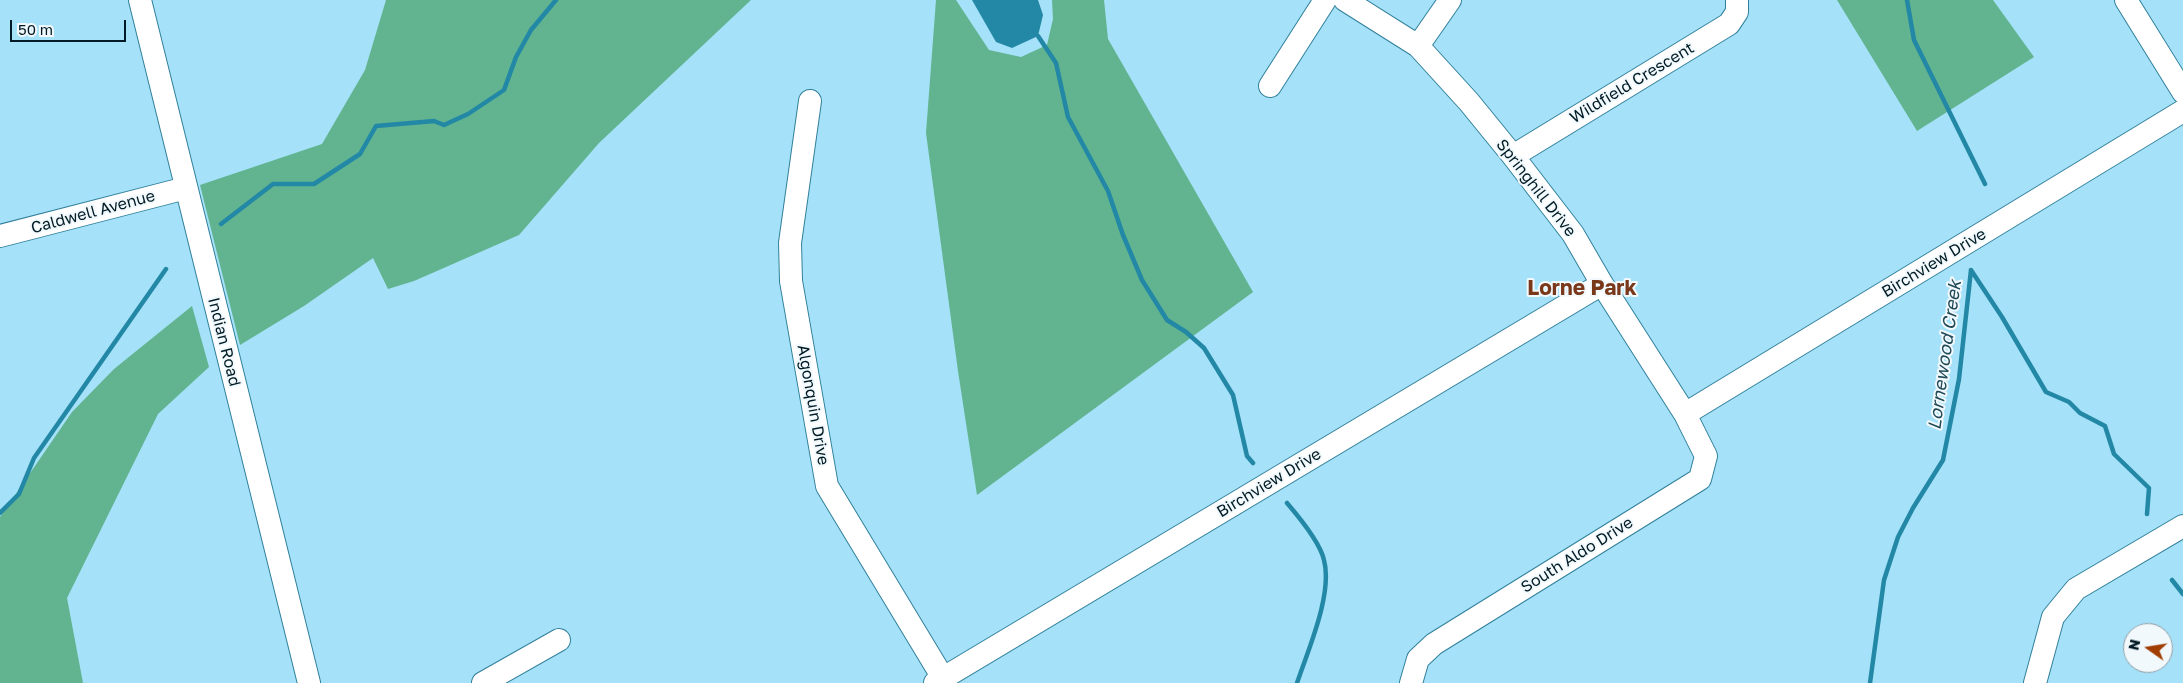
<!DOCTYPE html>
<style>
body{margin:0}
#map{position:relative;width:2183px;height:683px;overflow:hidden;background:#a5e1f8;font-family:"Golos Text",sans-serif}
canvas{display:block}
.north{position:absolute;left:2123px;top:623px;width:50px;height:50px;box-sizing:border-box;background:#f2f9fc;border:1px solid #91a0a6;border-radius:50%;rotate:283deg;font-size:14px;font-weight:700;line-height:20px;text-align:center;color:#001b25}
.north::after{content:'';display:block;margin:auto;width:18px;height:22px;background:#a13e03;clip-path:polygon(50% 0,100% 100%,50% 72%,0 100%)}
.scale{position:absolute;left:10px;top:20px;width:116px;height:22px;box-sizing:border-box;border:2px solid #001b25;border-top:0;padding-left:6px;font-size:15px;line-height:18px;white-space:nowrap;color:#001b25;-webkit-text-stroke:4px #f2f9fc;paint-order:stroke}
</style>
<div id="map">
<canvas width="2183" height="683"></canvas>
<div class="north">N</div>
<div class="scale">50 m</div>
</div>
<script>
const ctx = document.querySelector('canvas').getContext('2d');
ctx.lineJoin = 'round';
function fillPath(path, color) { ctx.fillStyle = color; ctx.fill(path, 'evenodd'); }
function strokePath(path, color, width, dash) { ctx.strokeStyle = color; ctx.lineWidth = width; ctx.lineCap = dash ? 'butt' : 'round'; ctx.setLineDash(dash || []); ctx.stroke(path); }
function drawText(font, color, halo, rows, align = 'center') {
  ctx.font = font + ' "Golos Text",sans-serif'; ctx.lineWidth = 4; ctx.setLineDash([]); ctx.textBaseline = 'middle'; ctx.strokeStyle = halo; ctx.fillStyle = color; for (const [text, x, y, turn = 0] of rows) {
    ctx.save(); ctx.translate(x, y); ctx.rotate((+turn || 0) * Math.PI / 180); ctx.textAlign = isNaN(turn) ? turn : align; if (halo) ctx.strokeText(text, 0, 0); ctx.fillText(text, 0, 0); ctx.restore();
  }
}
fillPath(new Path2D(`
 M386,0h365l-152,143 -80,92 -105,46 -26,8 -15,-31 -69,48 -64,39 -40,-160 122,-41 43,-74z
 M936,0h20l33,50 32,7 26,-12 6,-26 -1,-19h52l4,39 145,253 -276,203 -19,-124 -32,-238z
 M1837,0h156l41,57 -117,74z
 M192,306l17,61 -51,47 -91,184 16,85h-83v-166l72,-105 42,-43z`), '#61b48f');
fillPath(new Path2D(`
 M972,0h66l5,15 -5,21 -26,12 -16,-6z`), '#2388a6');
strokePath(new Path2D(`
 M1907,0l7,40 71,144
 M1038,36l18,27 12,54 40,74 15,44 19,45 25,40 19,12 18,16 29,47 14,61 6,7
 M221,224l52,-40h41l46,-30 16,-28 58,-5 10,4 24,-11 36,-24 12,-33 15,-27 25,-30
 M1971,270l31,47 44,75 23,10 11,11 25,13 9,28 35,34 -2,26
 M1287,503c12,14 33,39 37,57 9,34 -16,90 -27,123
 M0,513l19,-19 15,-36 132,-189
 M2172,580l11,14
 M1870,683l14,-103 14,-43 15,-29 30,-48 16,-81 12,-109`), '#2388a6', 4.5);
const minor = new Path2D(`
 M140,0l169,683
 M1345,0l73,46 51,56 44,54 60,78 29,50 83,130 21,42 -6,23 -266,165 -16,15 -7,24
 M2126,0l57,92
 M1418,46l32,-46
 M1270,86l55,-86
 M810,101l-20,142 1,38 36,205 116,192
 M1513,156l216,-132 8,-12v-12
 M0,236l186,-48
 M1685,414l498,-303
 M483,683l76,-43
 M935,683l667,-399
 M2035,683l18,-66 23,-28 107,-63`);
strokePath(minor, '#31809b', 24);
strokePath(minor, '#fff', 22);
drawText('16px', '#001b25', '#f2f9fc', [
 ["Wildfield Crescent",1632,83,-31],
 ["Springhill Drive",1536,188,52],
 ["Caldwell Avenue",93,212,-15],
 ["Birchview Drive",1934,263,-31],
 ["Indian Road",224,342,76],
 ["Algonquin Drive",813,405,80],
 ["Birchview Drive",1269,483,-31],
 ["South Aldo Drive",1577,555,-32]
]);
drawText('italic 18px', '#214a58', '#f2f9fc', [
 ["Lornewood Creek",1945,355,-82]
]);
drawText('bold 21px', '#7a381b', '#f2f9fc', [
 ["Lorne Park",1582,288]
]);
</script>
